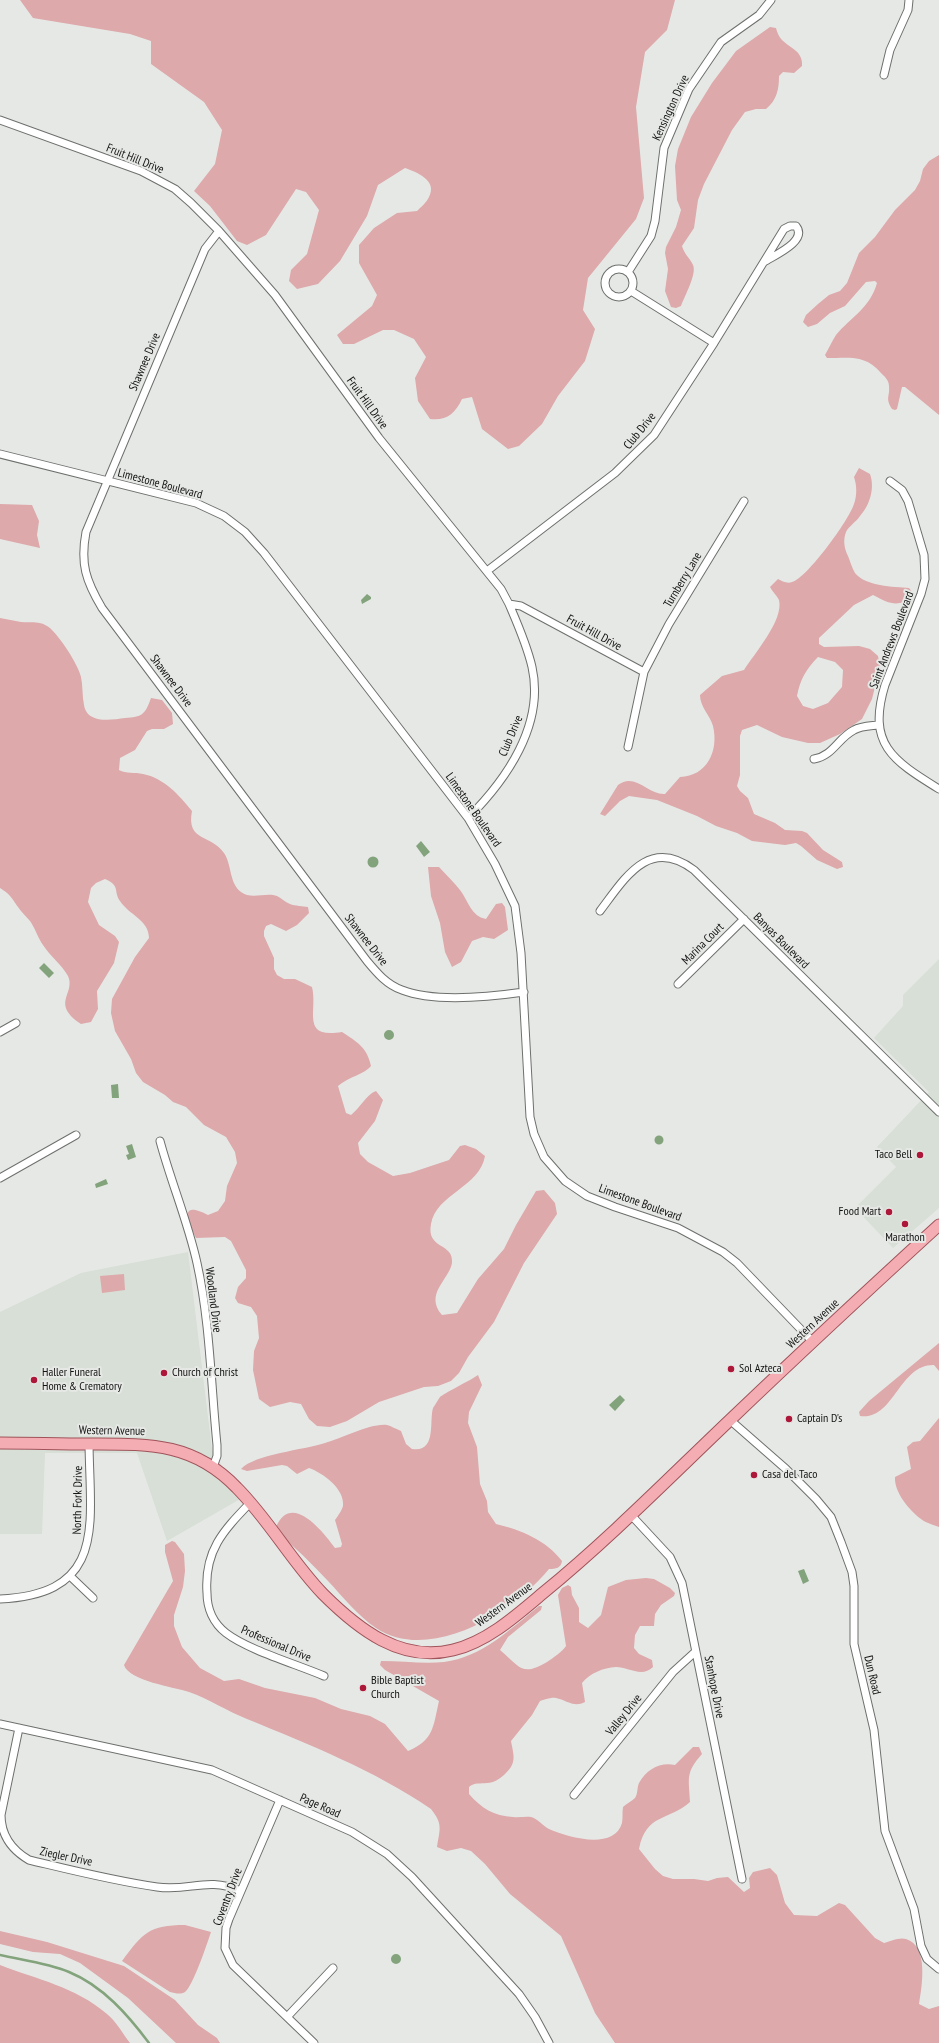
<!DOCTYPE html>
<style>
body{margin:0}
canvas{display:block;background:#e6e8e5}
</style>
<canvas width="939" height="2043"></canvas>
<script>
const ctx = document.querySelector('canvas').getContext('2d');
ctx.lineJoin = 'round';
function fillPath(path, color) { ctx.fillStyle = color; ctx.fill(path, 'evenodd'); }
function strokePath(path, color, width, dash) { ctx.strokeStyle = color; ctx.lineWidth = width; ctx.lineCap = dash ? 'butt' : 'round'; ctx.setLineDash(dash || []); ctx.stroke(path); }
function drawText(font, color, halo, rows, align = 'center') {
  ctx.font = font + ' "PT Sans Narrow",sans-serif'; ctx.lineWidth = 4; ctx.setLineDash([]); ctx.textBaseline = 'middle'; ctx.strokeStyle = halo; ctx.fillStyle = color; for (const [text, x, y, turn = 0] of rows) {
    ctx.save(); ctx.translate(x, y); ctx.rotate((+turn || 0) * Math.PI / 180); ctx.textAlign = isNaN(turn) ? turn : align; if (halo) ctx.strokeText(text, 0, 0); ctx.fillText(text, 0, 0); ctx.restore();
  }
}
fillPath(new Path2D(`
 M939,959v249l-46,40 -38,-40 41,-41 -19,-20 52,-55 -55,-54 29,-32v-11z
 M188,1252l24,198 30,48 -75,43 -30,-88h-92l-3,81h-42v-222l81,-39z`), '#d7dfd6');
fillPath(new Path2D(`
 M20,0h655l-8,30 -22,22 -9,55 8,91 -8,21 -48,59 -5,32 12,19 -10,32 -27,35 -16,28 -23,22 -11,3 -26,-20 -10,-32 -10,2c-7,15 -16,22 -32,20l-12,-18 -3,-23 11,-21 -12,-18 -20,-9h-11l-29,14h-11l-6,-9 35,-29 5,-11 -18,-32v-18l15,-17 23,-15 20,-2c4,-4 10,-9 12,-14 9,-17 -13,-25 -24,-29l-27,17 -11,31 -27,45 -22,23 -21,5 -8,-8 2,-11 16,-16 12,-44 -13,-18 -10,-3 -30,46 -19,10 -10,-4 -27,-35 -16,-15 21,-27 7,-34 -18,-28 -53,-38v-23l-21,-7 -97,-16z
 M770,27l6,1c1,4 3,9 6,12 9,9 21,11 20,26l-8,7 -11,-1 -4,4c0,13 -2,24 -13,33h-10l-11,3 -13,18 -28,54 -6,16 -4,28 -12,18c2,8 8,12 11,19 4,9 -8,30 -12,41l-5,2 -5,-1 -6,-16 3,-22 -3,-16 1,-6 10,-20 5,-17 -4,-10 -2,-34 3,-17 13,-32 21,-34 24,-32z
 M939,155v260l-34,-28h-3l-5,22 -2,1 -3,-1c-7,-11 -2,-12 -3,-23 0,-6 -5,-10 -8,-13 -16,-19 -32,-15 -54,-15l-2,-3c4,-7 7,-14 11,-20 15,-18 34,-27 41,-52l-2,-2 -9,1 -21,24 -15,7 -13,11 -9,3 -5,-5 3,-7 12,-11 11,-9 11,-4 7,-8 12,-30 16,-16 20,-27 20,-20 5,-9 3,-12 6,-8z
 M859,468l11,6c5,14 0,31 -10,42 -4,6 -11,10 -14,16 -3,8 -2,16 2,24 2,5 4,12 7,17 10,13 39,14 54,15l4,5 1,5c-18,9 -24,6 -41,-3l-19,10 -35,33v6l5,3 35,-1 11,3 8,7 2,11 -8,32 -10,20 -22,15 -20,9h-12l-26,-6 -25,-12 -15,5 -2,6v39l-3,11 3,5 8,7 6,16 21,9 10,7 17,1 5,2 16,17 19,12 1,5 -6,2 -20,-9 -16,-14 -5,-3 -11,2 -33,-4 -15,-8 -21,-7 -19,-10 -40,-16 -28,-4 -9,5 -15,15 -5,-2 18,-29c17,-13 30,10 47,9l15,-17c27,-1 39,-26 33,-51 -3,-11 -13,-19 -13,-31l22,-19 22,-6c10,-16 40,-50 35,-70 -2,-4 -7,-9 -9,-13l8,-8c4,2 9,5 14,3 15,-4 57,-62 62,-78 3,-9 3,-18 0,-27zM818,657l17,5 8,8 -1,17 -14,16 -15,6 -10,-3 -6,-10c3,-16 9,-27 21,-39z
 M0,504l32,1 7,16 -2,14 3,13 -40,-9z
 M0,618c7,1 14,3 21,4 11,1 19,-2 29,6 10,9 28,36 31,49 2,9 1,19 3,28 3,19 27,15 41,13 17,-1 20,-3 26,-20l11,2 10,13 1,11 -9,5h-12l-5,2 -12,19 -15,8 -1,12c7,4 16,2 24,4 21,4 36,21 49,37 -6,31 19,23 32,42 8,12 5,30 17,39 10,8 25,0 36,4 4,2 8,6 13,8 5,2 13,2 18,3l1,6 -12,12 -11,6 -15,-7 -5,2 -2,5v5l10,22v11l3,6 7,4h11l17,8c6,24 -12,52 30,45 15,10 25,15 29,34 -6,8 -23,11 -33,20l8,27 5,2c9,-7 16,-21 25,-24l7,9 -8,21 -17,22 2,11 8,8 25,14 17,-3 39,-13 11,-14 5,-1 11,4 9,7c-5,31 -49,38 -54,68 -5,26 23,18 21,39 -3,17 -28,31 -10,52l15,-2 21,-34 26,-30 12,-24 20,-34 8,-1 11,13 2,11 -33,49 -30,59 -26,35 -9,16 -8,8 -13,5 -14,1 -45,15 -32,19 -17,6 -13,-1 -8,-7 -8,-15 -11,-2 -20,5 -11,-8 -6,-29 1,-19 5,-13 -2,-22 -6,-9 -13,-4 -3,-5 3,-11 8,-9v-8l-15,-29 -6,-4 -29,1c-8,-17 -18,-38 12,-23l10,-4 7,-10 2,-15 10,-23 -2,-11 -9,-15 -22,-12 -18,-18 -13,-5 -8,-7 -22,-13 -7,-9 -5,-14 -16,-28 -4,-18 1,-14 23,-42 14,-19c0,-18 -20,-23 -29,-37 -7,-10 1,-15 -15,-22l-9,4 -5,5 -3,14 11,23 16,11 4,6 -5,21 -17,28 1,18 -7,13 -10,2c-31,-21 -5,-30 -13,-48 -6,-11 -18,-20 -25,-31 -5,-7 -8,-17 -13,-24 -4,-5 -9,-9 -12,-14 -7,-10 -7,-12 -18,-19z
 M428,867h11c7,8 15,15 21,23 9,12 11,26 26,29l10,-15 6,-1 3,4 3,23 -14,9 -11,-2 -11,4 -11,21 -9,5 -7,-15 -5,-29 -9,-27z
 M124,1274l1,16 -23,3 -2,-17z
 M939,1343v28l-5,-6c-35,-1 -40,56 -74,51l-1,-4 10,-11z
 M478,1375l4,10 -13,27 -1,11 9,24 3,37 7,17 1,11 8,12c25,6 50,16 66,37 -1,7 -6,8 -13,8 -35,43 -119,95 -173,59 -18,-12 -33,-31 -48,-47 -16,-17 -32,-33 -50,-48l-2,-6c15,-35 46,3 59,21l6,-1 1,-3 -7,-24c3,-4 7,-10 8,-14 2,-17 -20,-33 -34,-38l-12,6 -10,-8 -5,-1 -35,6 -6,-2c14,-15 63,-19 84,-26 16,-4 45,-20 62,-18 4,1 9,4 14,6l5,13 6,5c25,4 17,-28 21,-41 2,-3 5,-8 7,-11 3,-3 31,-17 38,-22z
 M939,1418v109c-5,-2 -13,-4 -18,-8 -12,-9 -27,-27 -26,-42l16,-8 -4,-22 6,-5 7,-1z
 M172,1541l3,1 9,12 1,17 -2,16 -9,28v11l8,21 18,21 24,13 15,-2 26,9 50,10 26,11 29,7 15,8 23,27c26,-11 25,-24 31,-50l-54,-31 -5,-5 1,-4c21,0 43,3 63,1 38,-5 65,-32 95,-56h3l-1,4 -33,27 -8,13c20,17 22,27 47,12 7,-5 14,-9 19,-16l-8,-51 4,-7 6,-3 3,2 1,8 7,13v14l9,6 13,-13 7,-28 18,-7 20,-2 8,1 16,9 5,5 -1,3 -13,9 -6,9 -1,12h-14l-5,9 -1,13 5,6 13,6 1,7c-11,11 -25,0 -37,0 -13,1 -26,6 -34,16l3,19c-11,6 -19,-2 -29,-4 -5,-1 -12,2 -16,3l-8,14 -21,26c3,16 6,22 -7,34 -5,4 -10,8 -17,8 -6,1 -13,-1 -18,4v7c12,14 25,22 44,23 6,1 12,-1 18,0 6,1 12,9 18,12 18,8 65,22 73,-6 1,-5 0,-11 1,-16 3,-3 9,-6 12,-9 3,-4 2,-11 4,-15 8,-14 21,-21 36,-18l18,-18h6l3,7c-17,19 -13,24 -12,48 -21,19 -44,11 -51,47l16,20 8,7 10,3h21l14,2 9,-3 11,-1 16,15 6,-4 -1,-10 4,-6 17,-4 7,7 8,28 9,12 23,1 22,-13 6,2 30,33 9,5c6,-2 16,-6 22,-4 23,7 16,47 13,65l10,5 10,-3v37h-324l-20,-30 -34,-77 -51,-42 -25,-30 -14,-13 -10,-3 -14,3 -10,-4c3,-18 6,-23 -6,-38 -57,-39 -121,-64 -184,-90 -20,-8 -38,-20 -58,-27 -15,-5 -60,-11 -65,-27l49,-84 -8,-29v-7z
 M185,1925l26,7c-4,12 -18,54 -26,60 -5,3 -10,1 -15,0l-48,-31c21,-28 27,-36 63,-36z
 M0,1931l47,11 77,24 51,34 23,25 19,13 3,5h-44l-48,-45 -48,-35 -20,-9 -27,-2 -33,-8z
 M0,1965c38,15 74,21 107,49 9,7 16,20 23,29h-130z`), '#dda9ab');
fillPath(new Path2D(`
 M367,594l4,3v2l-9,5 -1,-4z
 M421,841l9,11 -6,5 -8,-11z
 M367.5 862a5.5 5.5 0 1 1 11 0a5.5 5.5 0 1 1-11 0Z
 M44,963l10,10 -5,5 -10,-10z
 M384 1035a5 5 0 1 1 10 0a5 5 0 1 1-10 0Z
 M118,1084l1,14h-7l-1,-13z
 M654.5 1140a4.5 4.5 0 1 1 9 0a4.5 4.5 0 1 1-9 0Z
 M132,1144l4,13 -8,3 -2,-5 3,-1 -3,-8z
 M106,1179l2,5 -12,4 -1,-4z
 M620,1395l5,5 -10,11 -6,-6z
 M804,1569l5,12 -6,3 -5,-13z
 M391 1959a5 5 0 1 1 10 0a5 5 0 1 1-10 0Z`), '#83a37c');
strokePath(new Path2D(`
 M0,1955c22,5 48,8 69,17 34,14 59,43 80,71`), '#83a37c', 2.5);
const street = new Path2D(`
 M884,75l6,-25 18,-40 1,-10
 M0,120l141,51 34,18 16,14 28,28 56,64 104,143 122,151 8,15 12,2 123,66 -16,75
 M219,231l-14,18 -119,283c-6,32 0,49 16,76l265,353c10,12 20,24 35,29 33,13 87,7 122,2
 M605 283a14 14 0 1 1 28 0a14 14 0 1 1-28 0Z
 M628,272l23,-36 4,-15 9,-73 25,-59 32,-47 38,-27 12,-15
 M631,291l83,52
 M0,454l196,49 28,13 21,16 19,21 204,265 27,46 20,42 6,47 9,164 4,17 10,23 21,24 22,15 28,11 63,21 45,24 14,11 76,79
 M890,481l12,9 6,11 16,54 1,24 -4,15 -36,91c-18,59 7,75 54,104
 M487,571l128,-98 39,-38 60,-92 70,-114 6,-3h6c12,15 -21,29 -32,36
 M644,672l25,-48 75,-123
 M814,759c19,-3 24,-21 40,-29 7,-4 16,-4 24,-5
 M468,818c38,-38 77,-93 64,-151 -5,-22 -14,-42 -23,-63
 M600,911c25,-33 49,-75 94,-41l245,242
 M678,984l66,-65
 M0,1032l16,-9
 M160,1141c11,41 28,81 37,122 13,59 14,122 20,182v11l-4,11
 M0,1178l76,-43
 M730,1420l56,49 30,30 15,18 10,25 11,30 2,14v58l20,86 11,101 29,78 7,37 6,13 12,10
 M250,1503c-27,28 -46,48 -43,90 0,15 6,30 19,40 22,17 70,31 98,43
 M631,1515l39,42 12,26 60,296
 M70,1576l23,22
 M0,1599c107,-5 90,-74 89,-155
 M0,1724l212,46 140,62 35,22 25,23 107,117 16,23 14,26
 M19,1728l-18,87c0,20 11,35 28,45 42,10 85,21 128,27 33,5 49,-11 84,4
 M574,1795l99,-123 22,-20
 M280,1800l-51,119 -3,9 -1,20 8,17 81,78
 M287,2017l46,-49`);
const primary = new Path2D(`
 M0,1443c30,0 59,1 89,1 59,0 104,-2 148,44 32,32 55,74 86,106 35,35 78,69 130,56 34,-8 64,-35 90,-57 66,-54 126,-115 187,-173 69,-66 139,-131 209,-195`);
strokePath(street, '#6d706d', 9);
strokePath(primary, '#a0535a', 13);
strokePath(street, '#fff', 7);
strokePath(primary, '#f4adb3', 11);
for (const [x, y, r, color] of [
 [920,1155,4,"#ac173a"],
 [889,1212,4,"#ac173a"],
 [905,1224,4,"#ac173a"],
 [731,1369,4,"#ac173a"],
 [164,1373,4,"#ac173a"],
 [34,1380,4,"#ac173a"],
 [789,1419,4,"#ac173a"],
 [754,1475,4,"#ac173a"],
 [363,1688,4,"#ac173a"]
]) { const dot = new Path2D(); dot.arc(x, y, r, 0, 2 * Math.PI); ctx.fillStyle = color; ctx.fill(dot); strokePath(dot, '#e6e8e5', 1.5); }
drawText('12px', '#121312', '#e6e8e5', [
 ["Kensington Drive",671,108,-65],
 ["Fruit Hill Drive",135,159,22],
 ["Shawnee Drive",145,362,-67],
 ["Fruit Hill Drive",367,403,54],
 ["Club Drive",640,431,-51],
 ["Limestone Boulevard",160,484,15],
 ["Turnberry Lane",683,580,-59],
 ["Fruit Hill Drive",594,633,29],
 ["Saint Andrews Boulevard",892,640,-69],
 ["Shawnee Drive",171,681,53],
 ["Club Drive",511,736,-67],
 ["Limestone Boulevard",473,810,55],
 ["Shawnee Drive",366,940,52],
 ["Banyas Boulevard",781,941,45],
 ["Marina Court",703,944,-45],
 ["Limestone Boulevard",640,1203,20],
 ["Woodland Drive",213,1300,83],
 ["Western Avenue",813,1324,-43],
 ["Western Avenue",112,1431,1],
 ["North Fork Drive",78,1500,-89],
 ["Western Avenue",504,1605,-36],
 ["Professional Drive",276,1644,23],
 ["Dun Road",872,1675,77],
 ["Stanhope Drive",714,1687,79],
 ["Valley Drive",624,1715,-51],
 ["Page Road",320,1806,24],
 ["Ziegler Drive",66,1857,12],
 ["Coventry Drive",228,1897,-69]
]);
drawText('12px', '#121312', '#e6e8e5', [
 ["Taco Bell",912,1155,"right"],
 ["Food Mart",881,1212,"right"],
 ["Marathon",905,1238,"center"],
 ["Sol Azteca",739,1369],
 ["Haller Funeral",42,1373],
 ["Home & Crematory",42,1387],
 ["Church of Christ",172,1373],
 ["Captain D's",797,1419],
 ["Casa del Taco",762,1475],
 ["Bible Baptist",371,1681],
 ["Church",371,1695]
], 'left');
</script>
